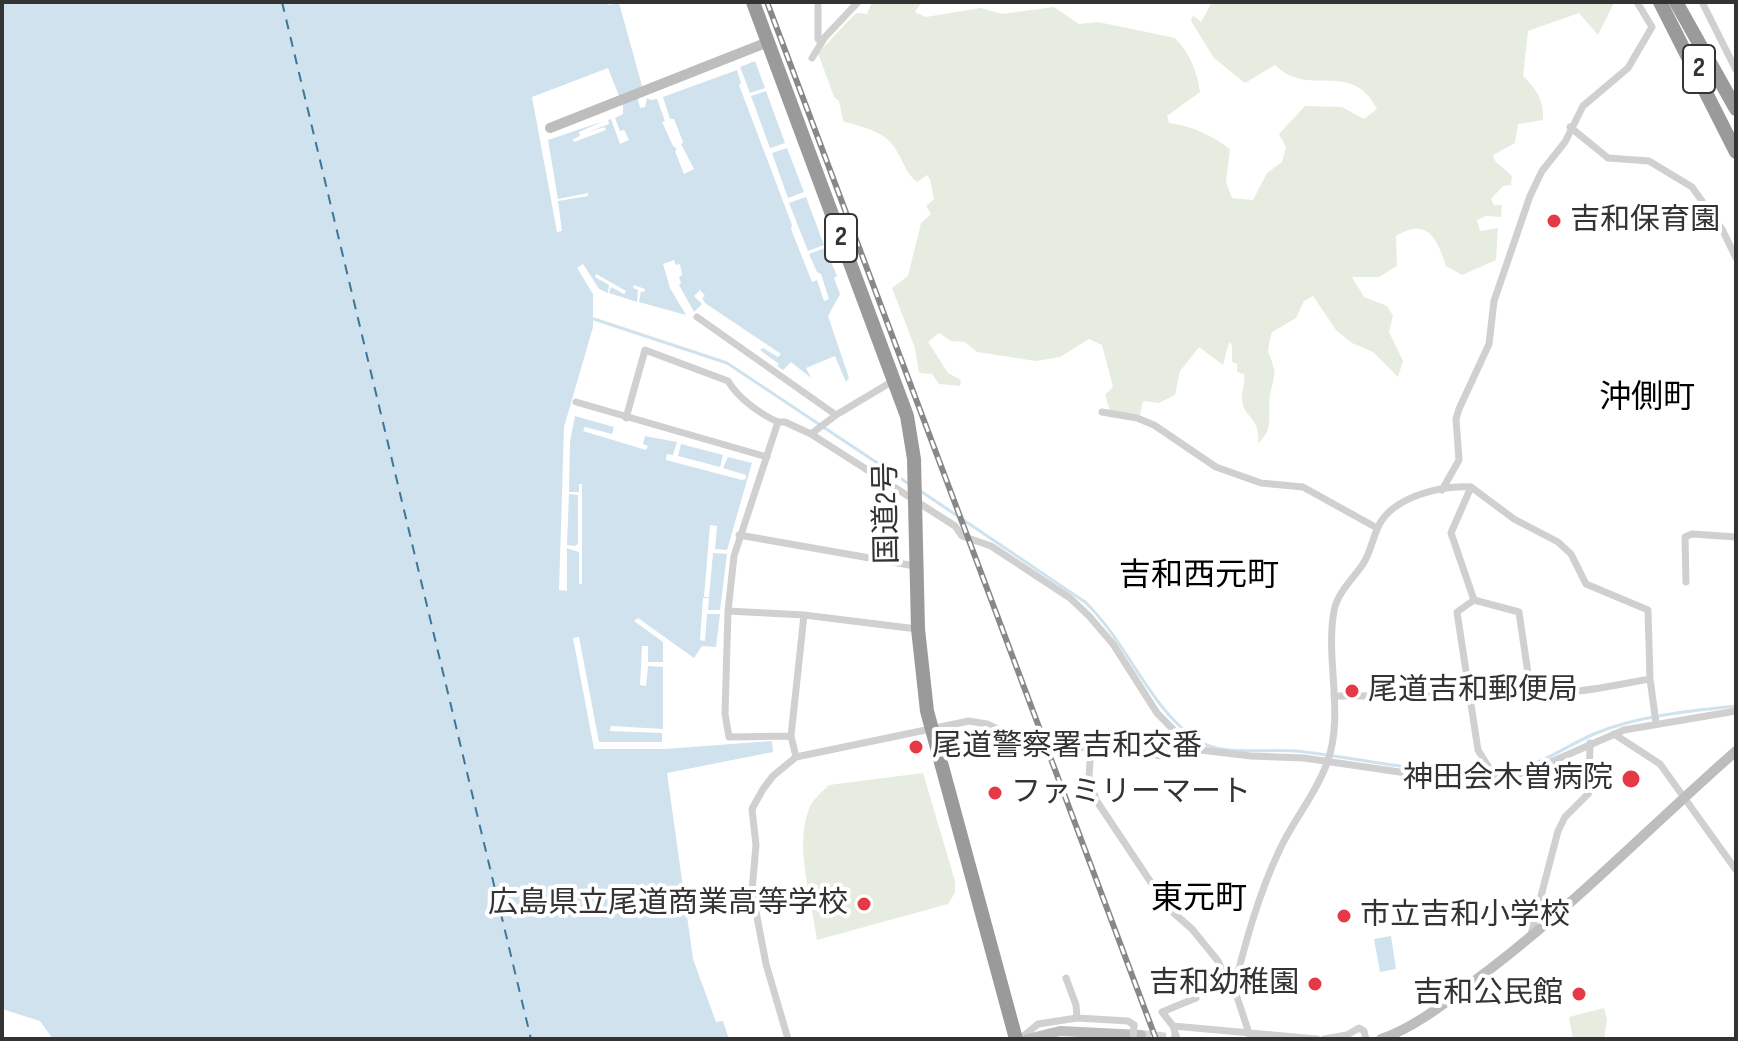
<!DOCTYPE html>
<meta charset="utf-8">
<style>
body{margin:0}
#map{position:relative;width:1738px;height:1041px;overflow:hidden;background:#fff;font-family:"Sofia Sans Condensed",sans-serif}
canvas{display:block}
.frame{position:absolute;inset:0;border:4px solid #333;pointer-events:none}
</style>
<div id="map">
<canvas width="1738" height="1041"></canvas>
<div class="frame"></div>
</div>
<script>
const ctx = document.querySelector('canvas').getContext('2d');
ctx.lineJoin = 'round';
function fillPath(path, color) { ctx.fillStyle = color; ctx.fill(path, 'evenodd'); }
function strokePath(path, color, width, dash) { ctx.strokeStyle = color; ctx.lineWidth = width; ctx.lineCap = dash ? 'butt' : 'round'; ctx.setLineDash(dash || []); ctx.stroke(path); }
function drawText(font, color, halo, rows, align = 'center') {
  ctx.font = font + ' "Sofia Sans Condensed","Noto Sans JP",sans-serif'; ctx.lineWidth = 8; ctx.setLineDash([]); ctx.textBaseline = 'middle'; ctx.strokeStyle = halo; ctx.fillStyle = color; for (const [text, x, y, turn = 0] of rows) {
    ctx.save(); ctx.translate(x, y); ctx.rotate((+turn || 0) * Math.PI / 180); ctx.textAlign = isNaN(turn) ? turn : align; if (halo) ctx.strokeText(text, 0, 0); ctx.fillText(text, 0, 0); ctx.restore();
  }
}
fillPath(new Path2D(`
 M872,2h50l-7,10 11,5 55,-9 21,6 52,-7 25,17 19,-2 77,16c15,15 22,34 25,54l-33,24 2,7c23,3 42,12 61,26l-4,33 6,16 21,2 14,-27 15,-11 4,-15 -7,-13 26,-28 37,1 22,12 13,-10c-22,-43 -54,-20 -86,-33 -6,-2 -11,-7 -16,-11l-30,18 -31,-25 -23,-37 2,-6 8,7 11,-20 402,1 -16,32 -19,-22 -51,18 -5,45c14,13 21,25 20,44l-25,4 -3,19 -22,12 2,6 17,15 -1,9 -8,1 -12,13 3,6h8l-1,12 -15,-1 -9,4 3,11 18,-3 -2,32 -34,15 -16,-9c-9,-27 -18,-49 -50,-30l1,30 -18,11h-27l12,20 23,9 6,10 -4,16 14,29 -5,16 -25,-25 -21,-9 -16,-13 -23,-34 -9,5 -8,17 -24,14c-7,26 -3,16 2,37 2,8 -3,18 -4,26 -3,18 5,35 -12,48 2,-27 -14,-24 -16,-43 -1,-9 4,-16 2,-26l-7,-2v-8l-5,-2v-17l-3,-3 -6,23 -24,-18 -19,24 -5,24 -16,8 -16,-2 -3,14 -29,-1 -6,-19 8,-8 -11,-42 -13,-6 -29,18 -24,4 -59,-9 -12,-10 -14,-1 -12,-8 -11,9 20,31 13,7 -1,6 -21,-2 -7,-10 -13,-1 -4,-25 -23,-60 16,-12 13,-53 10,-9 -5,-8 8,-7 -4,-20 -3,-4 -10,7c-13,-10 -15,-27 -26,-39 -11,-13 -33,-17 -48,-22l-4,-20 -5,-4 -16,-44 38,-40 11,1z
 M923,773l32,108v12l-7,11 -131,36c-5,-38 -23,-95 -8,-131 3,-9 13,-17 20,-24z
 M1604,1008l3,11 -3,20h-31l-4,-22z`), '#e6ecdf');
fillPath(new Path2D(`
 M2,2h605l2,3 10,-2 23,83 -4,14 2,8 5,-1 2,-9 4,2 6,-1 8,22 -3,1 11,24 4,3 -2,2 9,23 10,-5 -13,-25 2,-2 -9,-23h-4l-7,-22 74,-27 4,13 -2,2 53,140 -1,4 21,53 5,-2 7,21 5,-2 -8,-25 -4,-2 -8,-18 16,-6 12,28 -3,2 6,16 -12,22 21,62 -3,4 -11,-26 -29,12 5,10 -20,-16 -8,8 -6,-4 2,-2 -19,-14 3,-2 15,9 3,-3 -76,-51 -3,-5 3,-2 -5,-6 -6,6 8,8 -8,8 -15,-27 2,-2 -2,-6 3,-2 -2,-11 -4,1 -2,-5 -11,4 7,24 16,27 -47,-13 2,-11 3,1 1,-3 -11,-4 -1,3 5,2 -1,12 -28,-9 2,-6 13,7 2,-3 -30,-17 -1,3 14,8 -1,8 -9,-4 -16,-25 -6,4 16,26v33l-29,100 -5,163 8,1v-43l12,4v32h3v-100h-3v8h-10l1,-50 5,-26 39,11 -2,7 -27,-7 -2,4 63,19 2,-4 -5,-2 2,-8 32,6 -4,13 -6,-1 -1,6 76,20 4,-1v-4l-23,-7 5,-11 24,6 -25,87 -12,-1 2,-23 -7,-1 -6,72h5l4,-44 14,1 -7,56h-12l1,-12h-6l-3,42 5,1 2,-27h13l-4,33 -14,-1 -8,12 -56,-40 -4,3 29,21v20h-15v-16h-6l-2,39 6,1 2,-20 15,1v62l-52,-3 -1,5 52,2v9h-63l-20,-105 -6,1 21,111h71l107,-8 1,11 -106,21 26,186 23,63 7,-1 6,18h-676l-13,-18 -38,-12zM608,68l15,38v8l-8,4 5,13 4,-1 5,10 -9,4 -9,-25 -3,1 1,4 -21,8 17,-5 1,3 -32,12 -1,-3 7,-3 -1,-4 25,-11 -56,19 10,59 30,-6v3l-30,5 4,30 -5,1 -25,-135z
 M755,61l10,27 -15,5 -10,-26z
 M766,91l19,52 -15,5 -19,-52z
 M787,148l17,44 -16,6 -16,-45z
 M806,197l18,48 -16,6 -19,-48z
 M681,444l42,11 -3,12 -42,-11z
 M569,494l9,1v48l-2,3 -9,-1z
 M1391,936l5,33 -16,3 -6,-33z`), '#cfe2ee');
strokePath(new Path2D(`
 M594,319l133,44 182,121
 M919,490l166,112c42,40 63,103 109,136 26,20 70,10 101,13 74,7 147,30 222,17 28,-5 51,-23 77,-34 43,-18 95,-23 142,-28`), '#cfe2ee', 3);
strokePath(new Path2D(`
 M282,2l249,1037`), '#3f7597', 2, [10, 8]);
strokePath(new Path2D(`
 M1141,1035l38,4`), '#d6d6d6', 10, [10, 5]);
strokePath(new Path2D(`
 M818,2v37l3,3
 M1702,2l34,68
 M812,58l13,-21 33,-35
 M1570,127l38,31 41,3 43,26 30,42 14,29
 M697,317l139,98
 M576,402l191,55
 M1102,412l35,6 17,7 62,42 45,16 42,4 74,41
 M626,418l19,-68 83,31c10,17 32,33 50,41
 M811,434l25,-19 57,-34
 M1471,487l-20,46 23,67
 M1442,490l17,-30 -3,-41 3,-10 30,-65 5,-43 36,-105 12,-25 23,-29 18,-36 45,-38 24,-41 -15,-25
 M739,535l176,31
 M1686,582l-1,-45 7,-3 44,3
 M728,611l76,4 113,14
 M1334,696h136l60,-9c29,13 88,-3 120,-8
 M1614,734l46,30 76,106
 M791,736l-62,1 -4,-23 3,-103 6,-55 44,-134h7l26,12 144,92 7,10 29,10 79,52 19,18 24,28 44,69 35,36
 M1091,749l-2,27 7,24 72,108 24,21 26,32 11,24 5,3 17,51
 M796,757l-5,-21 13,-121
 M1489,779l-1,-13 -10,-16 -21,-138 17,-12 45,12 11,75
 M1530,938l28,-107 7,-14 24,-24 1,-50
 M1066,978l10,27 1,13
 M1234,988c12,-48 25,-95 46,-139 14,-30 36,-55 47,-86 18,-49 -2,-102 7,-152 3,-18 19,-32 29,-47 9,-14 10,-31 19,-44 17,-24 60,-35 89,-33l43,32 44,23 13,12 15,30 62,26 2,69 6,44
 M1173,1026l-11,-14 34,-14
 M788,1039l-22,-75 -14,-73 4,-46 -4,-36 11,-20 10,-13 23,-19 173,-36 18,3 22,11 59,11 97,10 27,-7 59,7 53,2 143,21h42l39,-7 96,-42 112,-19
 M1020,1039l18,-15 39,-6 51,3 6,4
 M1177,1039l-4,-13 144,13
 M1324,1039l23,-4 12,-7 5,3 2,8`), '#d0d0d0', 7);
strokePath(new Path2D(`
 M550,128l218,-86
 M1027,1039l33,-8 81,4
 M1381,1039c32,-11 60,-33 88,-54 96,-70 178,-156 267,-234`), '#bdbdbd', 10);
strokePath(new Path2D(`
 M753,2l154,414 7,43 4,170 9,82 89,328
 M1660,2l76,150
 M1676,2l60,107`), '#9a9a9a', 14);
const rail = new Path2D(`
 M767,2l389,1037`);
strokePath(rail, '#888', 6);
strokePath(rail, '#fff', 3, [9]);
strokePath(new Path2D(`
 M1133,1039l1,-14`), '#d0d0d0', 7);
for (const [x, y, r, color] of [
 [1554,221,8,"#e63946"],
 [1352,691,8,"#e63946"],
 [916,747,8,"#e63946"],
 [1631,779,10,"#e63946"],
 [995,793,8,"#e63946"],
 [864,904,8,"#e63946"],
 [1344,916,8,"#e63946"],
 [1315,984,8,"#e63946"],
 [1579,994,8,"#e63946"]
]) { const dot = new Path2D(); dot.arc(x, y, r, 0, 2 * Math.PI); ctx.fillStyle = color; ctx.fill(dot); strokePath(dot, '#fff', 3); }
for (const [x, y, w] of [
 [1699,69,32],
 [841,238,32]
]) { const box = new Path2D(); box.roundRect(x - w / 2, y - 24, w, 48, 6); ctx.fillStyle = '#fff'; ctx.fill(box); strokePath(box, '#333', 2); }
drawText('bold 28px', '#333', null, [
 ["2",1699,69],
 ["2",841,238]
]);
drawText('30px', '#333', '#fff', [
 ["吉和保育園",1570,221],
 ["尾道吉和郵便局",1368,691],
 ["尾道警察署吉和交番",932,747],
 ["神田会木曽病院",1613,779,"right"],
 ["ファミリーマート",1011,793],
 ["広島県立尾道商業高等学校",848,904,"right"],
 ["市立吉和小学校",1360,916],
 ["吉和幼稚園",1299,984,"right"],
 ["吉和公民館",1563,994,"right"]
], 'left');
drawText('30px', '#333', '#fff', [
 ["国道2号",888,513,-91]
]);
drawText('32px', '#000', '#fff', [
 ["沖側町",1647,399],
 ["吉和西元町",1199,577],
 ["東元町",1199,900]
]);
</script>
